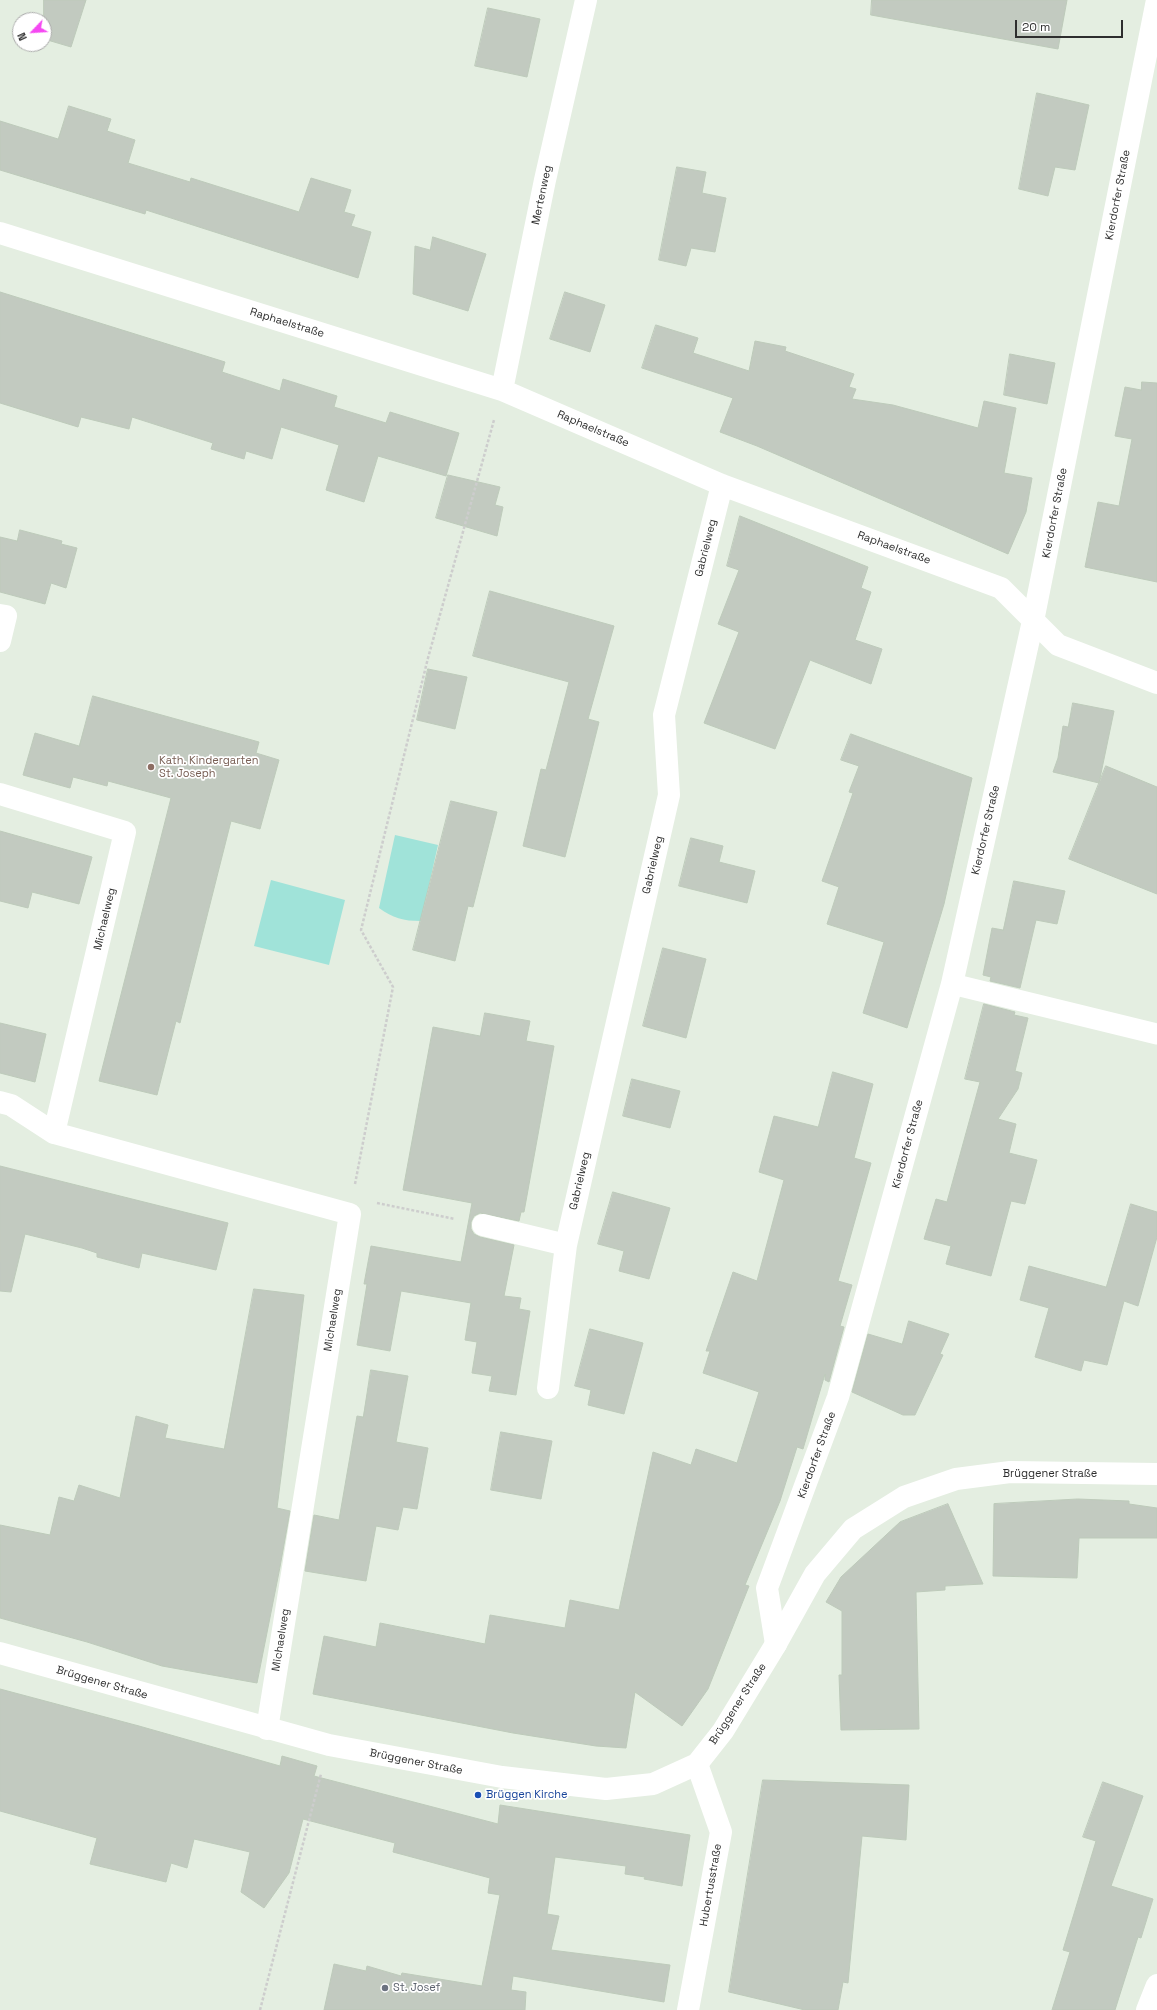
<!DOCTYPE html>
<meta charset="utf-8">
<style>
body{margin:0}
#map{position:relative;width:1157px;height:2010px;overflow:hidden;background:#e4eee1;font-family:"Space Grotesk",sans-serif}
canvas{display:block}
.north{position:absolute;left:12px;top:12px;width:40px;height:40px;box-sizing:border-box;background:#fff;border:1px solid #ababab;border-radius:50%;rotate:245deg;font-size:11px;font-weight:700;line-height:16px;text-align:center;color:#2e2e2e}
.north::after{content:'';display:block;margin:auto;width:14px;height:18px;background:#f548f2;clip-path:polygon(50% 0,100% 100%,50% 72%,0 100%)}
.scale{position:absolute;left:1015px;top:20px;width:108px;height:18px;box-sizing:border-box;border:2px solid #2e2e2e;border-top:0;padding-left:5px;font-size:12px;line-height:14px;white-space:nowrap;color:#2e2e2e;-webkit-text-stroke:3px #fff;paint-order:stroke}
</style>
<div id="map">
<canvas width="1157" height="2010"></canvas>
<div class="north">N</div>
<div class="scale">20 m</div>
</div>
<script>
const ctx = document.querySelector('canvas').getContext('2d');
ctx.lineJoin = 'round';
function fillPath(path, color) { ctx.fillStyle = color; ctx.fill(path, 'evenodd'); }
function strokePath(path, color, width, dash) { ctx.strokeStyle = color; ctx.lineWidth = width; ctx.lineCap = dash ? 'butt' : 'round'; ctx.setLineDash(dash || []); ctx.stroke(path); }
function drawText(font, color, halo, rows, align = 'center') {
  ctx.font = font + ' "Space Grotesk",sans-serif'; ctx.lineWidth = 3.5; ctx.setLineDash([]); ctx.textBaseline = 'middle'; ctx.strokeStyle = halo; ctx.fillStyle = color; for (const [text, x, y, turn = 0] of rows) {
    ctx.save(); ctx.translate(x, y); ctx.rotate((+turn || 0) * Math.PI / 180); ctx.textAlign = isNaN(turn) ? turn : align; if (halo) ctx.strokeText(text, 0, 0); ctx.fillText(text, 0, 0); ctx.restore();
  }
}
fillPath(new Path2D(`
 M395,835l43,10 -17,76c-18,0 -28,-3 -42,-13z
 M271,880l74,20 -16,65 -75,-19z`), '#a0e3d9');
const building = new Path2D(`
 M44,0h42l-15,47 -27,-8z
 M872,0h195l-9,49 -187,-34z
 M488,8l52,11 -13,58 -52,-11z
 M1037,93l52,12 -14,65 -20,-3 -7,29 -29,-7z
 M69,106l42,13 -4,12 28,9 -7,23 62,19 1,-4 108,34 12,-34 40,12 -7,22 11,3 -4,11 20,6 -13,46 -212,-68 -1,4 -145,-44v-49l58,18z
 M677,167l29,5 -4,21 24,5 -11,54 -24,-4 -5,18 -27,-6z
 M433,237l53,17 -18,57 -55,-17 2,-48 15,4z
 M0,292l225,70 -3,10 58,19 3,-12 54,17 -3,11 52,16 4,-11 69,21 -13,43 -68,-20 -14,46 -38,-12 13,-45 -58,-18 -9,32 -26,-8 -2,8 -33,-10 2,-6 -81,-26 -3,12 -48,-12 -3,10 -78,-24z
 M565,292l40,13 -15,47 -40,-13z
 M656,325l42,13 -5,15 56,18 6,-30 31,6 -1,4 69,23 -5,13 7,2 -4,10 41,6 85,23 6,-27 32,7 -12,65 28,5 -6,34 -18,42 -251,-108 -37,-14 13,-34 -91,-30z
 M1010,354l45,9 -8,41 -43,-9z
 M1142,382l15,1v199l-72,-15 13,-65 21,4 13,-67 -17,-3 10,-49 16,3z
 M448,475l52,12 -5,18 8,2 -6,29 -61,-18z
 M740,516l128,51 -7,21 10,4 -16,48 27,9 -11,35 -61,-24 -35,89 -71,-26 35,-91 -21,-8 21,-54 -12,-4z
 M20,530l42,11 -1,3 16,4 -11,40 -15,-5 -6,21 -45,-12v-55l17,4z
 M490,591l124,35 -26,93 11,3 -34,135 -42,-11 18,-77 5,1 23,-88 -96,-26z
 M428,669l39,8 -12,52 -38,-9z
 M93,696l166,46 -3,11 23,7 -19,69 -29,-8 -51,202 -4,-2 -19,74 -58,-14 72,-283 -63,-17 -1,5 -34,-9 -3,11 -47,-13 12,-42 44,13z
 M1073,703l41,8 -15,72 -46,-11 5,-14 5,-32 5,1z
 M851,734l121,44 -28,126 -37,124 -44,-15 21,-71 -57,-18 12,-37 -17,-6 31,-88 -4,-1 10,-26 -18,-6z
 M1106,766l51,21v107l-88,-35z
 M451,801l46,11 -24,95 -5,-1 -13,55 -42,-11z
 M0,831l92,26 -13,47 -47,-12 -4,16 -28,-7z
 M691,838l32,8 -4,16 36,9 -8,32 -68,-17z
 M1014,881l51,10 -8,33 -21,-4 -16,68 -30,-7 1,-4 -8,-2 9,-47 11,2z
 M663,948l43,11 -20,79 -43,-12z
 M984,1004l31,8 -1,3 14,3 -13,53 7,2 -4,16 -20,30 18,5 -7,29 28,7 -12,44 -14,-3 -20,75 -45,-12 5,-18 -27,-7 12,-40 11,3 33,-120 -15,-3z
 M485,1013l45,8 -4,20 28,5 -30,166h-3l-2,9 -39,-8 -6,3 -3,6v7l3,5 6,3 34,8 -10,51 17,2 -2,11 11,2 -14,84 -27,-4 3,-15 -20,-3 5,-31 -12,-2 6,-37 -70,-12 -11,60 -33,-6 10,-61h-3l7,-38 90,16 11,-59 -69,-13 30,-163 47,9z
 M0,1023l46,11 -11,48 -35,-9z
 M833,1072l40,12 -19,74 17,5 -33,118 14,4 -12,41 4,1 -15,55 -4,-2v-6l-22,75 -6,-2 -17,54 -35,84 4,1 -41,103 -26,37 -47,-34 -9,56 -30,-2 -83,-13 -200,-39 11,-58 52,11 4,-24 105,21 5,-29 75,13 5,-28 49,10 34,-158 38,13 5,-16 41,14 22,-71 -56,-19 7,-22h-4l27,-79 24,9 27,-101 -25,-8 15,-56 44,11z
 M632,1079l48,12 -10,37 -47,-12z
 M0,1166l228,57 -12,47 -74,-17 -3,15 -42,-11v-4l-15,-5 -57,-14 -14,58 -11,-1z
 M613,1192l57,16 -21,71 -30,-8 5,-20 -26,-7z
 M1131,1204l26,8v25l-19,69 -14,-5 -17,64 -23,-5 -3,11 -46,-14 14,-49 -29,-8 9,-34 77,21z
 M254,1289l50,6 -27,213 13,3 -10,56 -23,116 -95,-17 -75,-24 -87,-24v-93l50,10 9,-38 15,4 5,-16 41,13 16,-82 32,9 -3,13 59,11z
 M909,1321l40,13 -9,20 3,1 -28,60h-12l-51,-23 16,-58 34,10z
 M590,1329l53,14 -19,71 -36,-9 3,-15 -16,-4z
 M371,1370l37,6 -12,66 32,6 -11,61 -14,-2 -5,23 -22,-4 -10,55 -61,-10 9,-56 25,5 18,-104 6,1z
 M501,1432l51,9 -11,58 -50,-9z
 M1078,1499l51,2v3l28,4v30h-78l-2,40 -84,-2 1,-72z
 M948,1504l35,80 -38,2v4l-29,2 3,137 -78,1 -2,-55h3v-64l-16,-9 15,-25 59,-55z
 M0,1689l139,37 141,40 2,-10 35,10 -3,10 184,48 2,-19 190,30 -8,51 -38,-7 1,-2 -20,-3 1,-8 -71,-9 -8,57 12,2 -8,34 119,15 -6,37 -151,-26 -2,14 15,2 -1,18h-201l10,-46 32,7 1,-5 34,10 1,-3 80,13 18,-91 -12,-2 2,-15 -97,-26 2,-9 -92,-24 -14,54 -25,35 -23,-16 9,-40 -56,-13 -7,29 -16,-5 -5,19 -76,-18 7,-26 -97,-27z
 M763,1780l146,5 -3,55 -44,-4 -14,147 -5,-1 -5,28h-33l-76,-18z
 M1103,1782l40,14 -32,90 42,13 -12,39 -3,-1 -23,73h-63l18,-58 -7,-2 33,-109 -13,-4z`);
fillPath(building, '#c2cac0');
strokePath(building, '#bdcaba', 1);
strokePath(new Path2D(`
 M355,1184l38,-197 -32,-57 67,-272 66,-238
 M377,1203l78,16
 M260,2010l61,-236`), '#cdcdcd', 2.5, [3, 2]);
strokePath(new Path2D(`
 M952,984l205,50`), '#fff', 21);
strokePath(new Path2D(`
 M0,233l502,157 220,95 279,103 57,57 99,38
 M502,390l43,-210 41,-180
 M0,615l6,1 -6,25
 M0,794l125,38 -71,301
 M0,1102l11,3 43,28 296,81 -83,515
 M483,1225l83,20
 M548,1388l18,-143 103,-450 -5,-80 58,-230
 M776,1644l-9,-56 71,-191 114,-413 81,-363 124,-621
 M688,2010l33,-178 -24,-68
 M1147,2010l10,-25`), '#fff', 22);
strokePath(new Path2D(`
 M0,1653l329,92 173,32 104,12 47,-5 44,-20 26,-33 53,-87 39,-70 38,-45 51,-32 52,-18 54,-7 147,2`), '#fff', 22);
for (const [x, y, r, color] of [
 [151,767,4,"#8d6e63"],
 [478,1795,4,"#1a4fb4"],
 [385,1988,4,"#6b7280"]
]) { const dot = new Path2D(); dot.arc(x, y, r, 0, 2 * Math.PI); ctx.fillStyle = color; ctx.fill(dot); strokePath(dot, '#fff', 1.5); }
drawText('11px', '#2e2e2e', '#fff', [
 ["Mertenweg",542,195,-78],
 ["Kierdorfer Straße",1118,195,-79],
 ["Raphaelstraße",287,323,17],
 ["Raphaelstraße",593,429,23],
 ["Kierdorfer Straße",1055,513,-79],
 ["Gabrielweg",706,548,-76],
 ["Raphaelstraße",894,548,20],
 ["Kierdorfer Straße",986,830,-77],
 ["Gabrielweg",653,865,-77],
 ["Michaelweg",105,919,-77],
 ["Kierdorfer Straße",908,1144,-75],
 ["Gabrielweg",580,1181,-77],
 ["Michaelweg",333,1320,-81],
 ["Kierdorfer Straße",817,1455,-70],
 ["Brüggener Straße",1050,1474],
 ["Michaelweg",281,1640,-81],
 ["Brüggener Straße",102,1683,16],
 ["Brüggener Straße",738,1704,-57],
 ["Brüggener Straße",416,1762,11],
 ["Hubertusstraße",711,1885,-80]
]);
drawText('11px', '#785e54', '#fff', [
 ["Kath. Kindergarten",159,761],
 ["St. Joseph",159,774]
], 'left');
drawText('11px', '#164399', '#fff', [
 ["Brüggen Kirche",486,1795]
], 'left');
drawText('11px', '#5b616d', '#fff', [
 ["St. Josef",393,1988]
], 'left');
</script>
